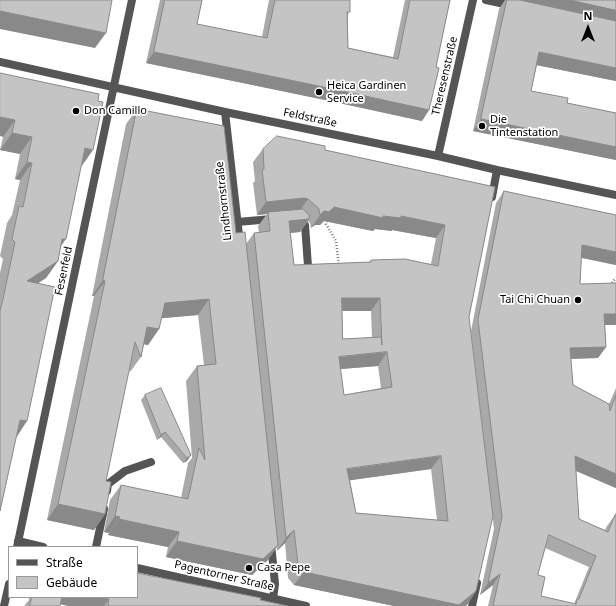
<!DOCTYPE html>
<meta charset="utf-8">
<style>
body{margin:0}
#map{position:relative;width:616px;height:606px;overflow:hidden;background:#fff;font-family:"Noto Sans",sans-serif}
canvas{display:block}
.legend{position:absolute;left:8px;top:546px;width:130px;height:52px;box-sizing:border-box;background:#fff;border:1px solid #999;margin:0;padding:5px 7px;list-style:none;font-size:12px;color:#000}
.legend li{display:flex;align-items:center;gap:8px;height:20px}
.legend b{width:20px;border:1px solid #999}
.north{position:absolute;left:568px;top:8px;width:40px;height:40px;-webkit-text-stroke:3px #fff;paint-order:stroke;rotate:0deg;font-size:11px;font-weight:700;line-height:16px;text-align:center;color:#000}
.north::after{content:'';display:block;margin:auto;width:14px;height:18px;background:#000;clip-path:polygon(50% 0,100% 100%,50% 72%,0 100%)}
</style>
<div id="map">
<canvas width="616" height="606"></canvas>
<ul class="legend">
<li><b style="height:5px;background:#555"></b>Straße</li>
<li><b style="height:11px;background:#c4c4c4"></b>Gebäude</li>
</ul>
<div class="north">N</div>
</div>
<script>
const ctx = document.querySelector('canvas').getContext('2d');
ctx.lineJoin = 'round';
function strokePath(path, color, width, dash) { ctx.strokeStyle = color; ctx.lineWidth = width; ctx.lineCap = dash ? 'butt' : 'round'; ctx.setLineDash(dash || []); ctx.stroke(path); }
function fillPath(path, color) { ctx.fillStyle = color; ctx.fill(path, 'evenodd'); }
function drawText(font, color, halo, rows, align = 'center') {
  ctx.font = font + ' "Noto Sans",sans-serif'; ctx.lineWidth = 3.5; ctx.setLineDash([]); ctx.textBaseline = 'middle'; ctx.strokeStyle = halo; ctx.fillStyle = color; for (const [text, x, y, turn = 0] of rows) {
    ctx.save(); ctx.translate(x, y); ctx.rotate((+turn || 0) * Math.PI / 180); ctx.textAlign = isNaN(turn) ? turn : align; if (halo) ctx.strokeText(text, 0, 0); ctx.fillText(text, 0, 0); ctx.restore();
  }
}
strokePath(new Path2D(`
 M327,221l-1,3 10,17 3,25
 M610,285l6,-7`), '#777', 2.5, [1, 2]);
strokePath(new Path2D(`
 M297,219l8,6 3,41
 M237,222l35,-3
 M107,491l1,-7 17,-13 26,-9
 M96,547l8,-38`), '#555', 8);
strokePath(new Path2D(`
 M486,0l28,6
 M0,62l225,50 213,44 59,14 119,25
 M225,112l15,132
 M438,156l35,-156
 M492,197l5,-27
 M18,541l25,6
 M271,544l4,40 -2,15
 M17,547l115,-547
 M137,568l169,38
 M4,606l5,-22
 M472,606l5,-23`), '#555', 8);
fillPath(new Path2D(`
 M160,0h42l-5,24 65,13 7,-37h81l-2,16v32l45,9 12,-57h45l-14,67 -7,43 -7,11 -92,-20 -184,-38z
 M505,0h111v81l-79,-16 -6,26 36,12 49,10v47l-143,-29 26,-122z
 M0,73l81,93 -21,81 -2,14 -12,17 -8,5 -22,154 -16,74v-238l3,-14 -3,-3 7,-33 5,-8 8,-35 -5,-1 5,-25 -20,-4 3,-13z
 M137,109l99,124 10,11 8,-11h5l-1,-7 9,-12 -10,1 -4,-32 2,-2 -2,-19 10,-13 62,1 170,37 -26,130 7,274 -9,14 -2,1h-71l-100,-21 -6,-7 -3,-35 -8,8v-4l-10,14 -15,14 -86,-18 2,-10 -60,-12 1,-2 -5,-1 6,-32 11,-15 60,13 7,-35 4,-5 -6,-77 11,-15 7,-1 -6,-50 -37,3 -2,11 -11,16 -4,-1 -3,13 -11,15 -1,-2 -23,111 -1,33 -11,16 -47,-10 47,-224h-2l34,-172zM308,221l2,2 1,5 4,-3h5l4,-4 49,10 2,-2 17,2v-1l44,8 -5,26 -60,-4 -2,2 -75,3 -4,-32 10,-1zM342,311h29l1,27 -29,1zM378,366l3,22 -37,7 -4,-26zM431,469l6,51 -81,-7 -6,-33z
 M504,191l112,24v50l-35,-7 -1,26 36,41h-11l1,22 -8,11 -27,1 2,26 36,19 7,-16v100l-40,-17 3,48 26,11 2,-4 8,-11 1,-3v94h-128l5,-21 -13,10 14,-66 -23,-198 25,-128zM545,548l44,19 -15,37 -33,-8 -3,-21z
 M145,395l46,60 -4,6 -4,2 -22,-26 -4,3 -16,-40z
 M29,597h108l123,3 28,6h-219l-9,-2v2h-36l5,-6z`), '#a9a9a9');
fillPath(new Path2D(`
 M511,0h59l46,10v13z
 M0,11l106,22 -11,15 -95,-19z
 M154,52l184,38 91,20 -7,11 -92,-20 -184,-38z
 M539,52l77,16v13l-85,-17z
 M0,117l15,3 -12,17 -3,-1z
 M481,119l135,28v13l-143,-29z
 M12,133l20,4 -12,17 -20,-4z
 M85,148l8,2 -12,17z
 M27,162l5,1 -12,17 -5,-1z
 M304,198l4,1 -10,14 -30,-1 -1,2 -10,1 9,-13z
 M334,207l49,9h18l44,9 -9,13 -44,-8v1l-17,-2 -2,2 -49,-10 -4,4h-5l-4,3 9,-13 4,-4z
 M309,219l-9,13 -20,2 9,-13z
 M62,239h4l-12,17z
 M582,245l34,7v13l-42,-9z
 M58,261l-12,17 -31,20 12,-17z
 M103,280l2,1 -11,15h-2z
 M342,298h38l-9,13h-39z
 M209,299l-11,16 -44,4 11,-16z
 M604,314h12v11h-20z
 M147,327l12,2 -11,16 -12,-2z
 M606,347l-8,11 -36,1 8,-11z
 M387,352l-9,14 -49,4 10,-13z
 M20,420l7,1 -11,17z
 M165,432l-4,5 -4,3 4,-5z
 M191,455l-4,6 -4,2 4,-5z
 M441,456l-10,13 -93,13 9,-13z
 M575,456l41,18v14l-49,-21z
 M58,504l47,10 -11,16 -47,-10z
 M115,516l5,1 -11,16 -5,-1z
 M119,519l60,13 -11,15 -60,-12z
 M294,530l-9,13 -8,8 9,-13z
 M177,541l101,4 -11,16 -15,14 -86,-18z
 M304,572l172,19 -9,14 -2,1h-71l-100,-21z
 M500,574l-7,11 -13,10 8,-12z
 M58,597h39l12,2 -5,7h-35l-15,-3z`), '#898989');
const building = new Path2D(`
 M0,0h112l-6,33 -106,-22z
 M165,0h37l-5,24 70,14 8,-38h75v12h-3l1,36 50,11 12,-59h40l-14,67 3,1 -10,42 -91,-20 -184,-38z
 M507,0h13l96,21v47l-77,-16 -8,39 37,7 -1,5 49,10v34l-135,-28z
 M570,0h46v10z
 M0,73l99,21 -1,7 5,1 -10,48 -8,-2 -19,91h-4l-4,22 -31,20 28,6 -28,134 -7,-1 -20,91v-200l3,-12 12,-57 -3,-3 7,-33 4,1 9,-44 -5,-1 5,-25 -20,-4 3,-13 -15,-3z
 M137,109l87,17 12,107 9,-1 33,313 -15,14 -86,-18 2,-9 -60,-13 1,-2 -5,-1 6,-31 67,14 11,-51 6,12 -8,-94 19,-2 -7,-65 -44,4 -6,26 -12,-2 -6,30 -6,-15 -29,139 5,1 -6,32 -47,-10 47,-223 -2,-1z
 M277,136l48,10v4l170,37 -26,130 24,199 -17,75 -17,14 -155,-33 -6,-8 -4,-34 -8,8 -32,-305 16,-2 -2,-19 35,-3 6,6v4l-20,2 5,44 77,-3v-2l34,-1 33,7 7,-41 -44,-9v2l-18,-2v2l-49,-11 -5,5 -5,-1 -4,4 -1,-6 -1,-1 -10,-9 -4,-1 -38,4 -4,-32 2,-1 -1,-20zM342,298h38l2,47 -1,-8 -38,2zM387,352l5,35 -48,8 -5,-38zM441,456l7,65 -92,-8 -9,-44z
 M504,191l112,24v37l-34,-7 -2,39 36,-1v31h-12l2,33 -36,1 3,37 36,19 1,7 6,-16v79l-41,-18 4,63 29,13 7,-17h1v91h-123l7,-32 -12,9 14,-66 -24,-197zM549,535l47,21 -17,43h-2l-1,5 -35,-8 4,-19 -7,-2z
 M161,388l30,67 -4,3 -22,-26 -4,3 -16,-40z
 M137,573l124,25 -1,2 28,6h-180l1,-7 -12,-2h40z
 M32,597h30l-2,9h-30z`);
fillPath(building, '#c4c4c4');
strokePath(building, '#898989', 1);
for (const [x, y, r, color] of [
 [319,92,4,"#000"],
 [76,111,4,"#000"],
 [482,126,4,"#000"],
 [578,300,4,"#000"],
 [249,568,4,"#000"]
]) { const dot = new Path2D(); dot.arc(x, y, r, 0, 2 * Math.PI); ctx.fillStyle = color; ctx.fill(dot); strokePath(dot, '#fff', 1.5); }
drawText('11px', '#000', '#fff', [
 ["Theresenstraße",445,76,-77],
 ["Feldstraße",310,118,12],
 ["Lindhornstraße",224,201,-96],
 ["Fesenfeld",64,271,-78],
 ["Pagentorner Straße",224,576,13]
]);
drawText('11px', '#000', '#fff', [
 ["Heica Gardinen",327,86],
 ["Service",327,99],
 ["Don Camillo",84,111],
 ["Die",490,120],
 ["Tintenstation",490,133],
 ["Tai Chi Chuan",570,300,"right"],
 ["Casa Pepe",257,568]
], 'left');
</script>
